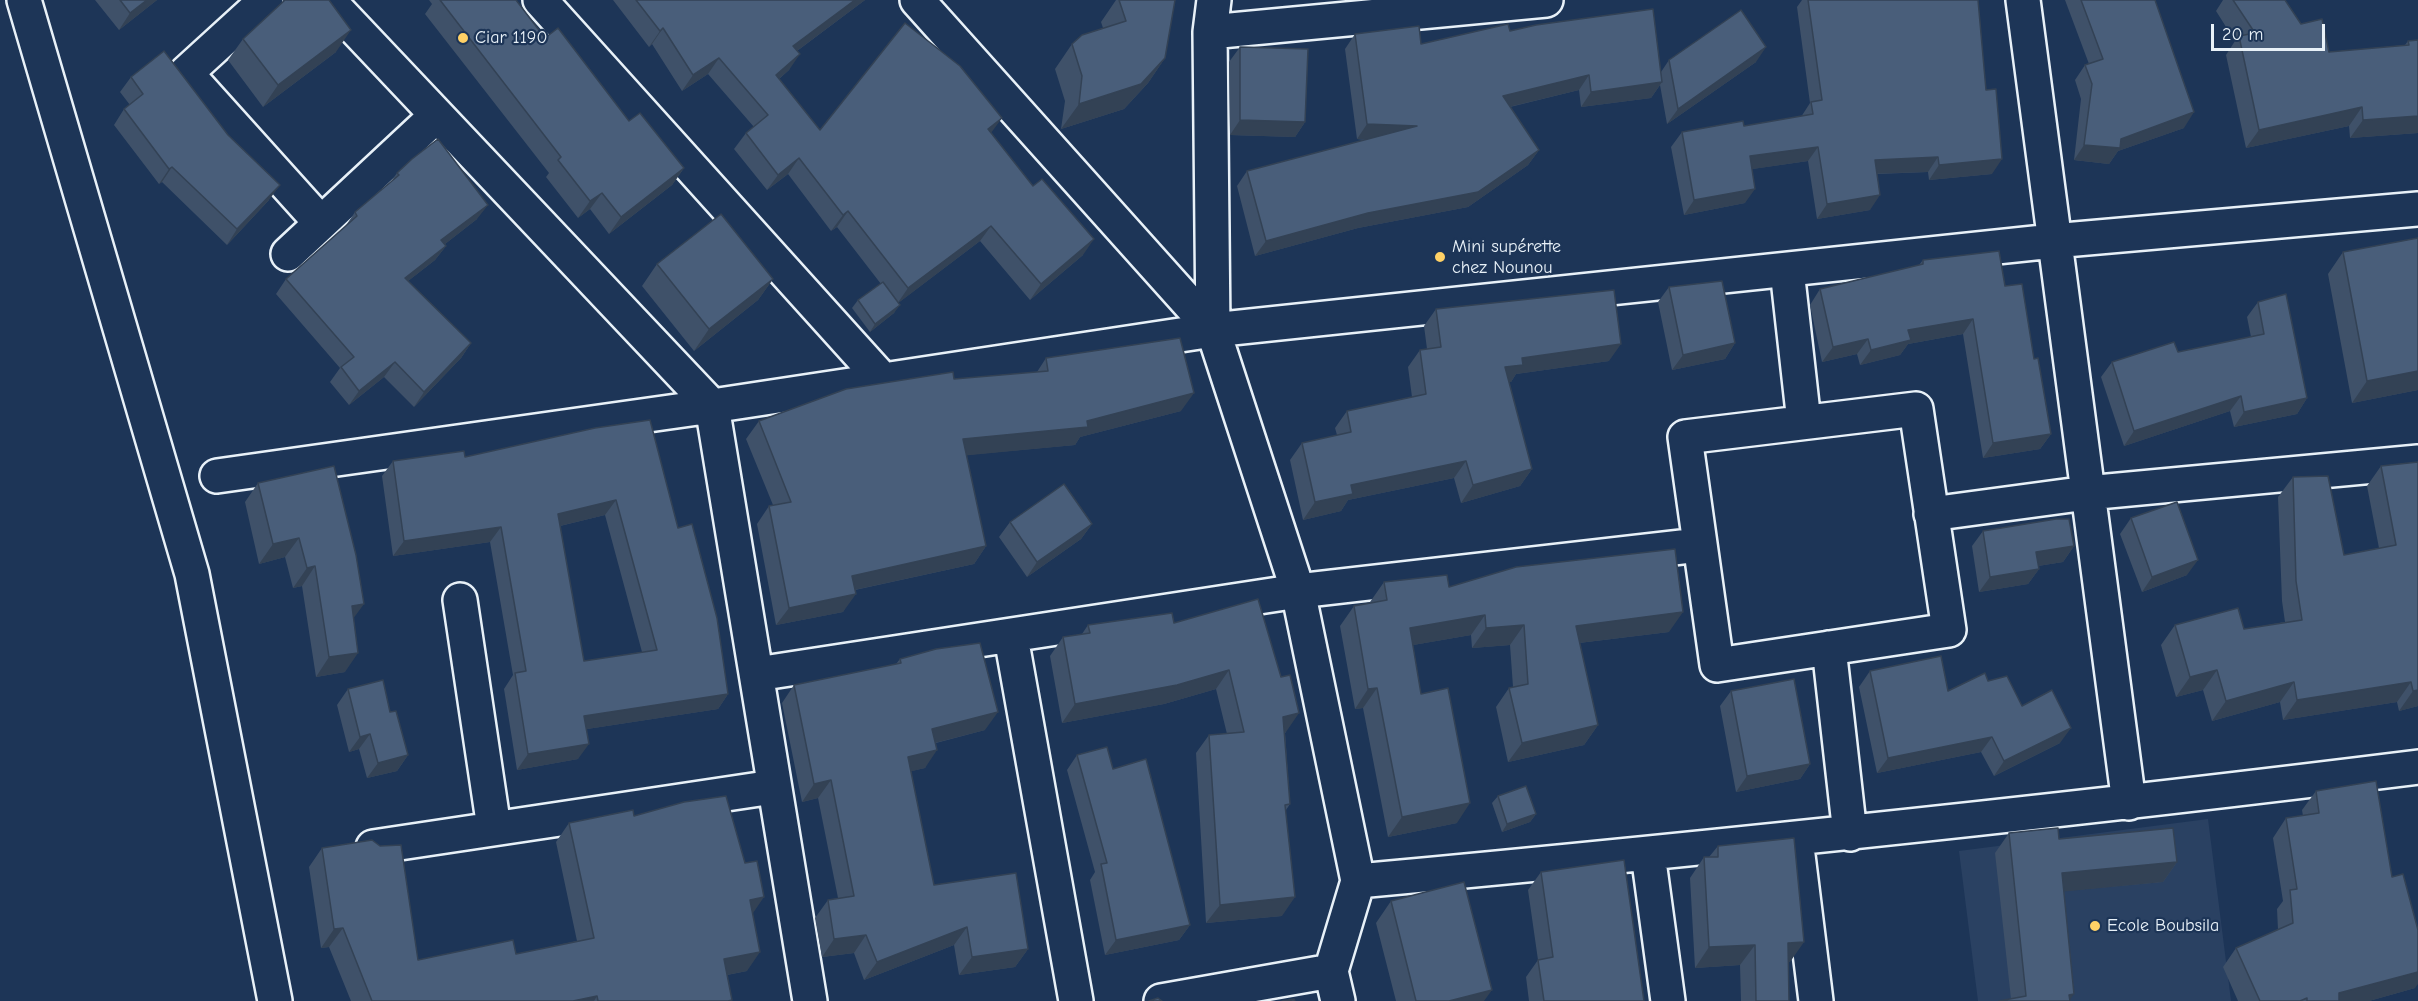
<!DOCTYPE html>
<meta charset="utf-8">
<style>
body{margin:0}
#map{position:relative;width:2418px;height:1001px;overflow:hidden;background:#1d3557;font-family:"Comic Neue",sans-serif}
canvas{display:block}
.scale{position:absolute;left:2211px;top:24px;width:114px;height:27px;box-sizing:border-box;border:3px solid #e8f1f8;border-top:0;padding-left:8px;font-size:18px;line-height:21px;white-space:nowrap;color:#e8f1f8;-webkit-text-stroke:4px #1d3557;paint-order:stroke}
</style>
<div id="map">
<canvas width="2418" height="1001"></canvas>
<div class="scale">20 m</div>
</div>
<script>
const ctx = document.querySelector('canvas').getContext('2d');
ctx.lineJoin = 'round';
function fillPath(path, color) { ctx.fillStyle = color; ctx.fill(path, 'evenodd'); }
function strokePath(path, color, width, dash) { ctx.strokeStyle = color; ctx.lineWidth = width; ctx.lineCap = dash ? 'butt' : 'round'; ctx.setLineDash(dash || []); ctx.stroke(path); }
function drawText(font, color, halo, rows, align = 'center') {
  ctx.font = font + ' "Comic Neue",sans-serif'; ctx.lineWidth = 4.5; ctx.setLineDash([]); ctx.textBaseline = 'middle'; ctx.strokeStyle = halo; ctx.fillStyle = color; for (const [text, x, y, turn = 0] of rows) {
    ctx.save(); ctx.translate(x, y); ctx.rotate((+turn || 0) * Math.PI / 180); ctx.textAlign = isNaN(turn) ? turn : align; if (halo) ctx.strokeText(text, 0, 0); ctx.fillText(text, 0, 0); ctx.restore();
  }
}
fillPath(new Path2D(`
 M2208,819l23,182h-253l-19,-150z`), '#2a4162');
const minor = new Path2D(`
 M24,0l168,574 83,427
 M266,0l-80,73 135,150
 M328,0l384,406 98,595
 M540,0l342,379
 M917,0l296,330 85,261 60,290
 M2023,0l106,803
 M1210,32l336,-32
 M288,254l148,-138
 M1787,270l17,152
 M1213,330l-3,-298 4,-32
 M1916,409l33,221 -232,35 -32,-228z
 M217,476l495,-70 501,-76 840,-89 365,-32
 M1931,514l156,-21 331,-31
 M460,600l34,228
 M1011,637l65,364
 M1829,648l21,186
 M757,674l541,-83 401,-46
 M1796,839l20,162
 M373,847l400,-60
 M1648,854l20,147
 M1161,1001l170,-30
 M1338,1001l-7,-30 27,-90c354,-33 707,-70 1060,-114`);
strokePath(minor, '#e8f1f8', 38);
strokePath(minor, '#1d3557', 33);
fillPath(new Path2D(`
 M95,0h62l-38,30z
 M283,0h46l7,52 -73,55 -35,-47 15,-21 40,-37z
 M429,0h87l29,38 84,83 55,47 -12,17 -63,49 -19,-25 -12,9 -32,-41 3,-4 -124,-159 7,-10z
 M613,0h252l-68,51 -8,19 -10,9 41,51 171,3 92,122 -53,45 -50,-59 -82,62 -4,10 -24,19 -18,-24 6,-8 23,-16 -44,-57 -6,4 -43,-57 -21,16 -33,-41 12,-16 8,-6 -46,-53 -26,17 -30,-47 -3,3z
 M1116,0h59l-10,58 -17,25 -24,26 -63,20 4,-28 -10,-32 17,-25 31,-16 -2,-6z
 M1802,0h176l14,174 -63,6 -1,-8 -51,2 -7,36 -53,9 -9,-58 -56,8 -7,34 -61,12 -13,-68 11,-15 62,-6 57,-9 9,-14 -13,-96z
 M2065,0h90l29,128 -66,23 -9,13 -35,-4 7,-61 -6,-19 10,-15 4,-1z
 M2223,0h62l16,24 28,28 76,-7 3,-4 10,92 -68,5 -1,-12 -103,22 -20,-93 9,-14 -19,-30z
 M1510,31l151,41 8,-12 87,2 -89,62 -7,-39 -9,13 -70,9 -2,-17 -69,17 29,43 -11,15 -60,42 -110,21 -103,28 -18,-70 10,-15 117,-31 -7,-1 -12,-90 10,-15 66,10z
 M1240,47l65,75 -10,15 -65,-2 -1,-73z
 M131,77l138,123 -42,45 -65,-63 -3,2 -45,-59 10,-16 6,-4 -10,-13z
 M397,173l80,46 -32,25 1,2 -11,14 -27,21 63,62 -10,15 -47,49 -30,-30 -35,28 -19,-23 10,-14 -64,-74 10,-15 59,-52 10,-15 35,-29z
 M2418,239v151l-66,13 -24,-129 15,-22z
 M1923,260l82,26 29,73 17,75 -11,15 -57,9 -20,-124 -55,10 -8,11 -40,10 -3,-11 -35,8 -12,-57 10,-16 99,-24z
 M657,264l116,15 -15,21 -64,51 -52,-65z
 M1669,287l66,56 -10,16 -53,11 -14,-68z
 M2258,302l49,96 -10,16 -63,13 -4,-16 -106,35 -23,-69 11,-15 66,-10 73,-15 -4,-20z
 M1436,309l173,52 -93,13 -5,8h-2l23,87 -12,17 -59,17 -7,-25 -106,22 -7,11 -38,9 -13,-60 12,-17 35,-8 -2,-7 12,-17 65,-14 -4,-30 12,-17 7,-1 -3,-23z
 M1046,358l135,53 -101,26 -5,8 -109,10 20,91 -12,18 -119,26 -12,22 -67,13 -19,-101 12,-18 4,-1 -27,-66 13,-18 195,-42 83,-7z
 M595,428l83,100 50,166 -10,15 -131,20 -9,30 -61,11 -13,-81 9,-14 -23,-133 -97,14 -11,-80 11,-15 72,-4zM605,515l37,137 -58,9 -24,-135z
 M2418,462v244l-19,5 -2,-9 -114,18 -3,-18 -68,19 -9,-31 -27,7 -15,-52 14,-20 69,4 41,-7 -3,-21 -4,-104 15,-20 51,78 35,-7 -12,-62 14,-20z
 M334,466l19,153 -8,53 -29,5 -14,-91 -9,2 -8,-31 -26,7 -14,-62 13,-19z
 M2131,518l56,57 -45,17 -22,-58z
 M1010,522l82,2 -11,15 -54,38 -28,-40z
 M1983,531l91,15 -11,16 -25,4 1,3 -11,15 -49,8 -7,-46z
 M1384,582l65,5 220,45 -90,11 19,82 -14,20 -76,17 -12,-55 13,-19 4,-1 -3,-42 -38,3 -1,-13 -58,10 8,49 36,129 -69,14 -25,-129 -8,1 -15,-83 14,-20 16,-3v-1z
 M1258,599l28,133 -1,1 5,71 -4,6 -4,106 -76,7 -10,-170 13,-18 18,-1 -11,-45 -52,15 -102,19 -12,-67 13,-19 19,-3 6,-9 86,-2z
 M900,659l85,71 -49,13 -11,25 -14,3 23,114 94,64 -13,18 -56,8 -5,-30 -90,35 -10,-27 -32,4 -7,-39 13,-18 10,-2 -20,-100 -16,4 -20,-99 12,-18 102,-21z
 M1870,671l78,20 40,-10 34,25 38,37 -66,33 -13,-24 -104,21 -18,-86z
 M348,689l42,23 18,43 -11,16 -30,7 -8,-29 -10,3 -12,-47z
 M1731,691l79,73 -10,15 -64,13 -16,-86z
 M1077,755l36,14 77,156 -11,15 -74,15 -15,-75 5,-8 -28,-102z
 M2316,791l76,86 23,111 -46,13h-131l-15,-34 13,-19 42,-18 -1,-21 6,-8 -10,-63 13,-20 17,-2 -1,-6z
 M1498,796l38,18 -6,8 -28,10 -10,-29z
 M634,816l119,98 -6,57 -20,4 4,26h-380l-22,-54 -8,1 -12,-81 13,-19 96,112 98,-6 61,-13 -21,-99 13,-19z
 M2009,833l50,6 118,23 -14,20 -99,9 10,103 -63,5 -16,-146z
 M1718,846l72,116h-2l1,39h-48l-1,-36 -45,3 -5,-90 14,-21h5z
 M1541,872l103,129h-115l-3,-24 12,-17 -10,-70z
 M1391,901l93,100h-88l-20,-78z`), '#3f5169');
fillPath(new Path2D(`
 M147,0h10l-38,30 11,-17z
 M855,0h10l-83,62 11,-16z
 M663,28l-11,16 -3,3 11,-16z
 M351,30l-15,22 -73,55 15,-22z
 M1766,47l-10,15 -89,62 11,-15z
 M800,54l-11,16 -24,21 11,-16z
 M719,58l-11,16 -26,17 11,-16z
 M1165,58l-17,25 -24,26 -63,20 18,-25z
 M1589,75l-10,15 -87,21 11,-15z
 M1662,82l-11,16 -70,9 10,-15z
 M2362,107l-13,19 -103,22 13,-18z
 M2194,112l-10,16 -66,23 -9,13 -35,-4 10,-15 37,-6z
 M2418,116v17l-68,5 13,-18z
 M1002,118l-11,15 -3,-4z
 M1240,120l65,2 -10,15 -65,-2z
 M1367,124l50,2 -11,15 -49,-2z
 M1818,147l-10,14 -69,10 11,-15z
 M1539,150l-11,15 -60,42 -110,21 -103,28 11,-15z
 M1938,157l-10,15 -64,2 11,-14z
 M799,158l-11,16 -21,16 11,-15z
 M2002,159l-10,15 -63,6 10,-15z
 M172,167l-10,15 -3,2 10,-15z
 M684,168l-12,17 -63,49 12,-17z
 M280,185l-11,15 -42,45 10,-16z
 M1755,189l-10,14 -61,12 10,-15z
 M602,193l-12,16 -12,9 12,-17z
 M1880,195l-10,15 -53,9 10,-15z
 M488,205l-11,14 -46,36 10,-15z
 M848,211l-11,16 -6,4 12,-16z
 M991,226l-11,15 -83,63 11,-16z
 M1094,239l-11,16 -53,45 11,-16z
 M446,246l-11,14 -41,32 11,-14z
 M773,279l-15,21 -64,51 15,-22z
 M900,305l-6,8 -24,19 5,-8z
 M1973,319l-10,15 -55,10 -8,11 -40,10 11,-15 37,-20z
 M1868,339l-11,15 -35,8 11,-15z
 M471,343l-10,15 -47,49 10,-15z
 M1735,343l-10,16 -53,11 11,-15z
 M1621,344l-12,17 -93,13 -5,8 -18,2 12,-17 17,-9z
 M395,362l-11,15 -35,28 10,-14z
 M2418,371v19l-66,13 15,-22z
 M1194,393l-13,18 -101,26 -5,8 -125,12 13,-18 124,-18z
 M2241,396l-11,15 -106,35 10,-15z
 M2307,398l-10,16 -63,13 10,-15z
 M2051,434l-11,15 -57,9 10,-15z
 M1466,461l-12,17 -106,22 -7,11 -38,9 12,-18 36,-17z
 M1532,469l-12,17 -59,17 12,-18z
 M616,500l-11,15 -58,14 11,-15z
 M1092,524l-11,15 -54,38 10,-15z
 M501,527l-11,15 -97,14 11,-15z
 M299,538l-14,19 -26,7 14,-20z
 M986,546l-12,18 -134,29 12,-17z
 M2074,546l-11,16 -38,6 11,-16z
 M2198,560l-11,15 -45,17 10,-15z
 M315,566l-13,20 -9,2 14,-20z
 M2039,569l-11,15 -49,8 11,-15z
 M856,594l-13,18 -67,13 13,-17z
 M364,604l-14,19 2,-17z
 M1683,612l-14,20 -107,13 14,-19z
 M1485,615l-14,20 -75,13 14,-20z
 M1524,625l-14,20 -38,3 14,-20z
 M358,653l-13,19 -29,5 13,-20z
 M1229,670l-13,19 -52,15 -102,19 13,-19z
 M2217,670l-14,20 -27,7 14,-20z
 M2294,682l-14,20 -68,19 14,-20z
 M2411,682l-14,20 -114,18 14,-20z
 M1377,688l-14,20 -8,1 13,-20z
 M2418,690v16l-19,5 14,-20z
 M728,694l-10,15 -144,22 10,-15z
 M998,712l-13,18 -66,17 13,-18z
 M1299,713l-13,19 -16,4 13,-19z
 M1598,725l-14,20 -76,17 14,-19z
 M2071,728l-11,15 -66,33 10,-15z
 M370,734l-11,15 -10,3 11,-15z
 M1992,737l-11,15 -104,21 11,-15z
 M589,744l-11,15 -61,11 11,-16z
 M937,750l-12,18 -29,7 12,-18z
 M408,755l-11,16 -30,7 11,-15z
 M1810,764l-10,15 -64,13 11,-16z
 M831,780l-13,18 -16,4 12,-18z
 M1470,803l-13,20 -69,14 14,-20z
 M1536,814l-6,8 -28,10 5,-8z
 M2177,862l-14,20 -114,11 13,-20z
 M764,897l-13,19 -1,-16z
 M1295,897l-13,19 -76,7 14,-18z
 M1190,925l-11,15 -74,15 11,-15z
 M967,927l-13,18 -90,35 13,-18z
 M343,928l-14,19 -8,1 13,-19z
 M866,935l-12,18 -32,4 12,-18z
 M1804,942l-14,20 -17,1 15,-20z
 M1755,945l-15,20 -45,3 14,-21z
 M1028,949l-13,18 -56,8 13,-18z
 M760,952l-13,19 -36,7 13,-19z
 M2418,972v12l-3,4 -46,13h-35l5,-8z
 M1492,990l-8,11h-35z
 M2074,994l-5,7v-6z
 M597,996l-3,5h-21z`), '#334255');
const building = new Path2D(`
 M120,0h27l-17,13z
 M285,0h44l22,30 -73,55 -35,-46z
 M440,0h76l29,38 13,-10 71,93 11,-8 44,55 -63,49 -19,-24 -12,8 -32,-41 3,-3z
 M636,0h219l-62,46 7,8 -24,21 44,55 85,-107 55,43 42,52 -14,11 45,57 9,-7 52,60 -53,45 -50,-58 -83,62 -60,-77 -5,4 -44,-57 -21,17 -32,-42 22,-18 -49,-57 -26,17 -30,-47 -3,3z
 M1119,0h56l-10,58 -24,26 -62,20 3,-28 -10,-32 10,-9 44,-14z
 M1808,0h170l8,90 10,-1 6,70 -63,6 -1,-8 -63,3 5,35 -53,9 -9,-57 -68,9 5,33 -61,11 -12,-68 61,-11 1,5 69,-12 -2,-12 11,-2z
 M2081,0h74l39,112 -73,27 -1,9 -36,-3 8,-61 -7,-19 18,-6z
 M2233,0h52l16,24 21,-5 7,33 80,-7 -1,-4 10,-1v76l-55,4 -1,-13 -103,23 -20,-94 16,-3z
 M1653,9l9,73 -71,10 -2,-17 -86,21 36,54 -61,42 -110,21 -102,28 -19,-70 170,-45 -50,-2 -12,-90 64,-8 2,18 87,-20 2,7 26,-6z
 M1741,10l25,37 -88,62 -9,-49z
 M1240,47l68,2 -3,73 -65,-2z
 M164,51l64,84 52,50 -43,44 -65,-62 -3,2 -45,-60 19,-15 -12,-17z
 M438,139l50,66 -47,35 5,6 -41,32 66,65 -47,49 -29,-30 -36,29 -18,-24 13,-10 -68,-78 71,-63 -2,-4 44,-37 -2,-2 15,-14z
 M721,214l52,65 -64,50 -52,-65z
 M2418,238v133l-51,10 -24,-129z
 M1999,251l6,35 17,-2 12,75 4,-1 13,76 -58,9 -20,-124 -65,11 3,10 -40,10 -3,-11 -35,8 -13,-58 103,-25v-4z
 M1722,281l13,62 -52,12 -14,-68z
 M883,282l17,23 -25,19 -17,-24z
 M1614,290l7,54 -99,14 1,7 -18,2 27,102 -59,16 -7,-24 -115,24 2,9 -38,8 -13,-59 49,-11 -4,-21 79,-17 -6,-44 21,-3 -5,-38z
 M2286,294l21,104 -63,14 -3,-16 -107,35 -22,-69 62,-20 4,10 86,-18 -6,-32z
 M1180,338l14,55 -107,28 1,6 -125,12 23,107 -134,30 4,18 -67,14 -20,-102 22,-4 -32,-81 87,-32 107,-17 1,7 94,-8 -2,-13z
 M650,420l28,108 14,-4 25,94 11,76 -144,22 5,28 -61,10 -13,-81 11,-2 -25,-144 -97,14 -11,-80 71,-10 1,6 130,-29zM616,500l41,150 -73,11 -26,-147z
 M2418,462v228l-5,1 -2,-9 -114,18 -3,-18 -68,19 -9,-31 -27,7 -15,-52 63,-17 6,21 58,-9 -6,-39 -3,-104 35,-1 16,79 52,-10 -15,-79z
 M334,466l22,89 8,49 -12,2 6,47 -29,4 -14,-91 -8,2 -8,-30 -26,6 -15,-61z
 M1064,484l28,40 -55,38 -27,-40z
 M2177,502l21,58 -46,17 -21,-59z
 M2056,519h13l5,27 -38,6 3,17 -49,8 -7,-46z
 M1675,549l8,63 -107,14 22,99 -76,18 -13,-55 19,-4 -4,-59 -38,3 -1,-13 -75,13 11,66 27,-6 22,115 -68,14 -25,-129 -9,1 -14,-83 33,-6 -3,-18 63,-7 2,12 67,-20z
 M1258,599l23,78 9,-2 9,38 -16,4 7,87 -5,1 10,92 -75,8 -11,-170 35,-3 -15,-62 -52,15 -102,19 -12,-67 27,-4 -2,-8 84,-12 2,10z
 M980,643l18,69 -66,17 5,21 -29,7 26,128 82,-12 12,76 -56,8 -5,-30 -90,35 -11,-27 -32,4 -6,-39 26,-4 -23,-116 -17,4 -20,-99 107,-22 -1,-4 36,-10z
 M1941,656l7,35 37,-18 3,8 19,-5 15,30 30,-16 19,38 -67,33 -12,-24 -104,21 -18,-87z
 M1794,679l16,85 -63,12 -16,-85z
 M383,680l7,32 6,-1 12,44 -30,8 -8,-29 -10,3 -12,-48z
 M1107,747l6,22 33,-10 44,166 -74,15 -15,-76 6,-1 -30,-108z
 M2376,781l16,96 11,-3 15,56v42l-79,21v8h-32v-3l-7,3h-40l-24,-53 57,-25 -3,-33 7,-1 -11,-71 33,-5 -3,-22z
 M1526,786l10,28 -29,10 -9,-28z
 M726,796l19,67 12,-2 7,36 -14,3 10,52 -36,7 8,41 -4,1h-130l-1,-5 -24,5h-201l-29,-73 -9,1 -12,-81 50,-8 8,6 21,-1 17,115 95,-20 3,14 78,-16 -25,-115 64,-13 1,6 50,-14z
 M2058,828l1,11 114,-11 4,34 -115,11 12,121 -5,1 1,6h-71l27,-5 -17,-163z
 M1794,838l10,104 -16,1 1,58h-33l-1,-56 -46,2 -5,-90h14v-11z
 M1624,860l20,141h-100l-6,-41 15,-3 -12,-85z
 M1464,882l28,108 -43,11h-33l-25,-100z
 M1158,998l4,3h-13z
 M1294,999l1,2h-13z`);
fillPath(building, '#495e7a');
strokePath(building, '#334255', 1.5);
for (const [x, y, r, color] of [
 [463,38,6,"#ffd166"],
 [1440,257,6,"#ffd166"],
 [2095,926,6,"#ffd166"]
]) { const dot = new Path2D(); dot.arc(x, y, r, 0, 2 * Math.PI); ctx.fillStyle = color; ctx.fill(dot); strokePath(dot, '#1d3557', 2); }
drawText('18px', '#e8f1f8', '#1d3557', [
 ["Ciar 1190",475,38],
 ["Mini supérette",1452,247],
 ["chez Nounou",1452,268],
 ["Ecole Boubsila",2107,926]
], 'left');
</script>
